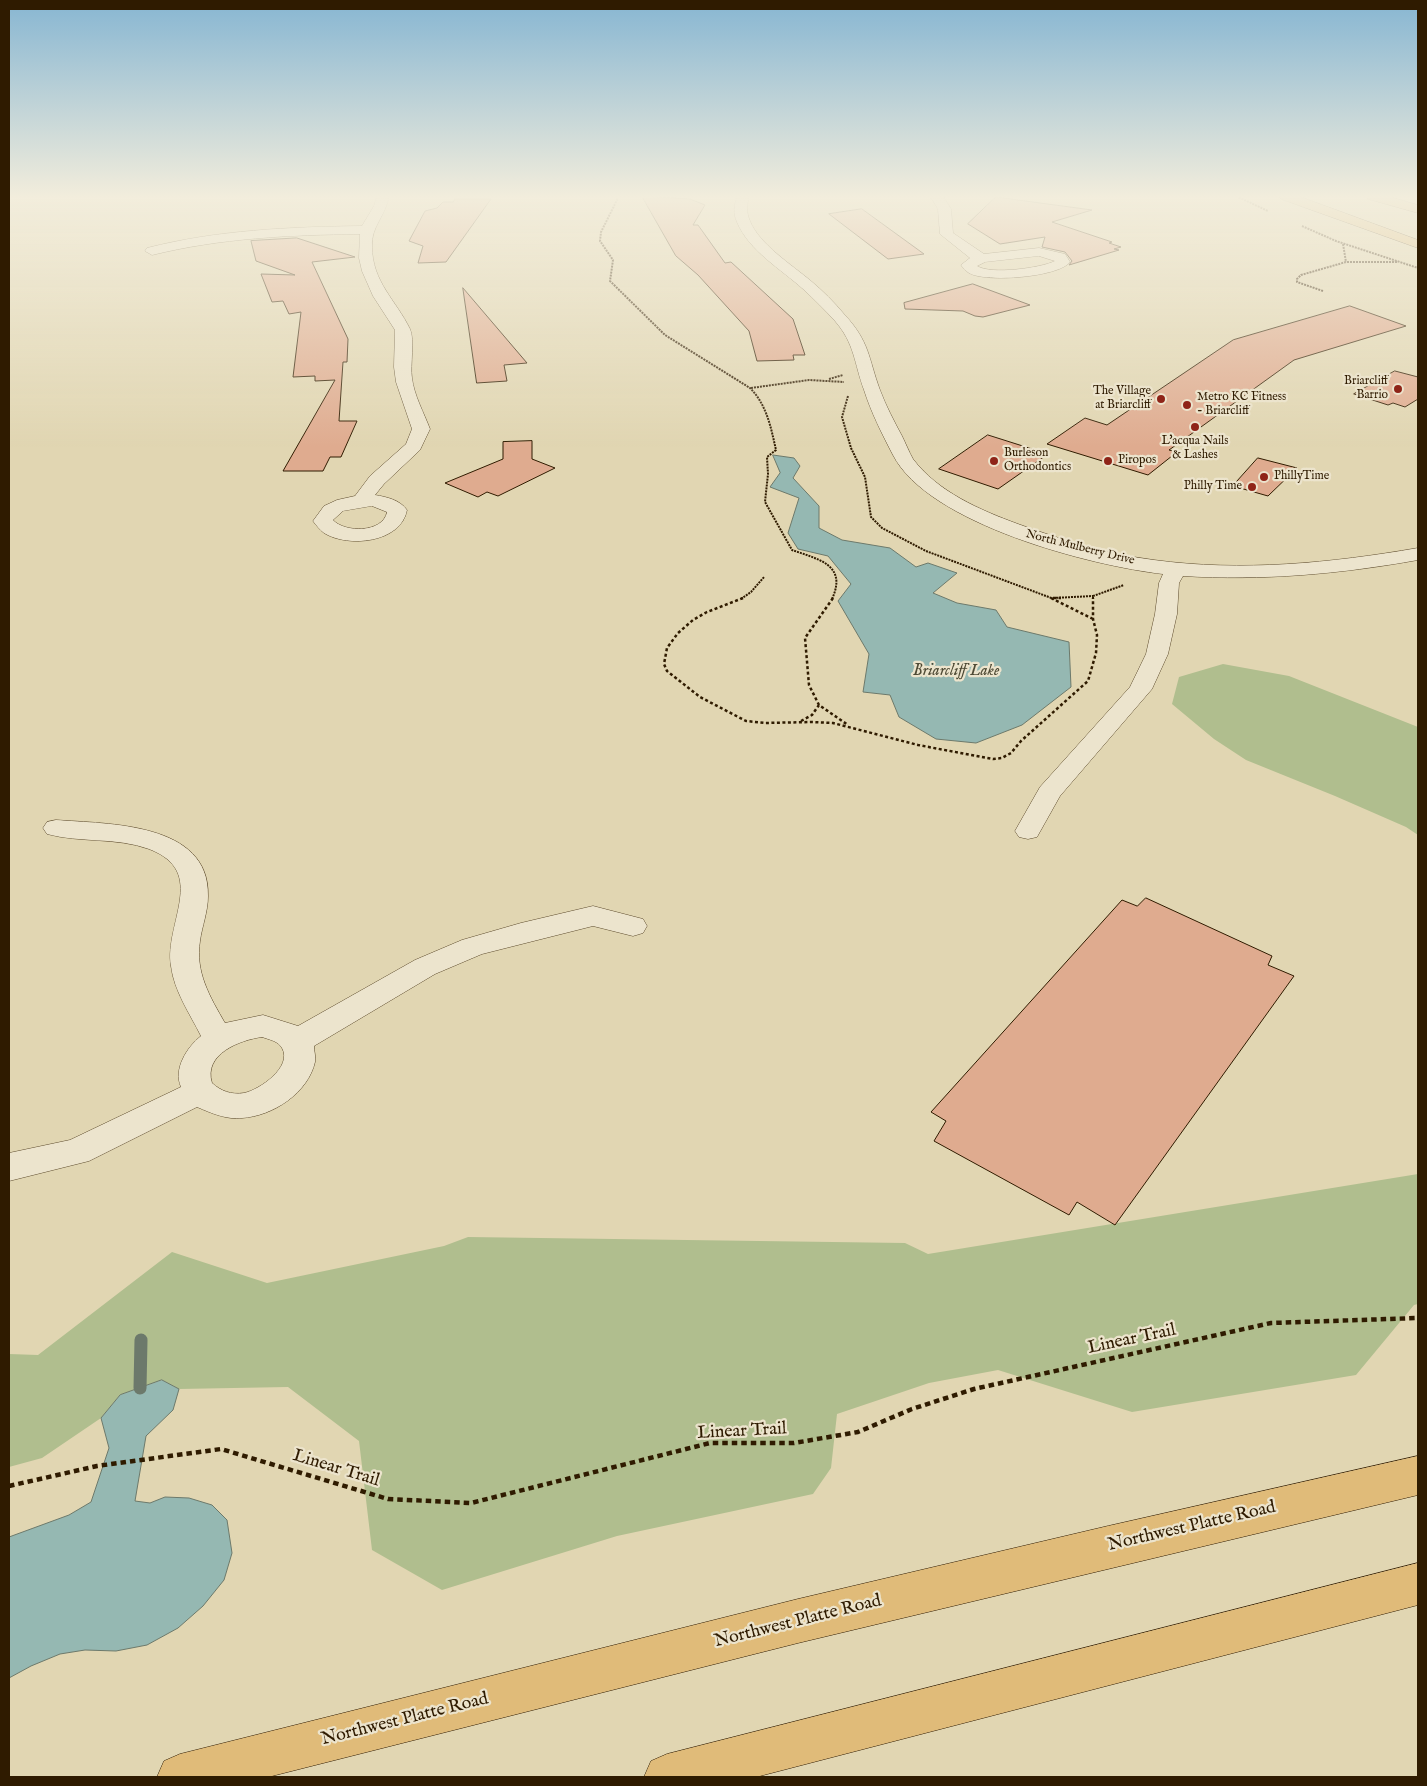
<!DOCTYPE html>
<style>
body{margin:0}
#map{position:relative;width:1427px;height:1786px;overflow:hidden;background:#e1d6b2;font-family:"IM FELL English",serif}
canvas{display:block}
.frame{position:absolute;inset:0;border:10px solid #2f1b00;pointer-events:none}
</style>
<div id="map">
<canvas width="1427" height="1786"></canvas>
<div class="frame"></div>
</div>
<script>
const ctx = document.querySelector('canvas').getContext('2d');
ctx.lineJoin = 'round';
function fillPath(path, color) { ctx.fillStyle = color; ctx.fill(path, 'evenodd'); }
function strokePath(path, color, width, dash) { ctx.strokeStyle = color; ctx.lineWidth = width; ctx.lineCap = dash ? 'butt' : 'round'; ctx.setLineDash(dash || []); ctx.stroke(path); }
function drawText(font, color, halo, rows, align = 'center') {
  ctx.font = font + ' "IM FELL English",serif'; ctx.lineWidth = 4.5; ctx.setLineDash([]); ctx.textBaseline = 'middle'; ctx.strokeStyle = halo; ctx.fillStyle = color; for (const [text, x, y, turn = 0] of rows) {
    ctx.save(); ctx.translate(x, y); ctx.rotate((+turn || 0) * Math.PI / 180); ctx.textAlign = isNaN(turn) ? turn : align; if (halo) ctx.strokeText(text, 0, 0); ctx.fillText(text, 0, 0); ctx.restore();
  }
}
fillPath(new Path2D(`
 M1223,664l66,12 129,51v108l-12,-8 -71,-31 -89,-36 -32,-21 -42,-35 7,-27z
 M1418,1174v130l-4,1 -58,70 -224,37 -134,-42 -69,13 -92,31 -6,54 -18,26 -196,42 -175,54 -70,-40 -13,-109 -71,-54 -109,2 -17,-9 -42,15 -19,23 -59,40 -33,9v-113l29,1 134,-103 95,31 177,-37 24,-9 437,6 23,11z`), '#b0be8e');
const water = new Path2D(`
 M773,455l21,3 6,8 -7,12 26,28v22l23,12 48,8 26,19 12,-4 29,10 -24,20 24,10 39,7 11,17 62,15 2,45 -49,38 -46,18 -40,-4 -37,-22 -9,-22 -27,-3 6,-38 -31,-53 13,-17 -23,-28 -30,-7 -10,-16 11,-35 -29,-11 10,-14z
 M162,1380l17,9 -6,21 -27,26 -11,65 15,2 15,-6 24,1 23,7 15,15 5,33 -8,27 -21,26 -25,22 -31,17 -31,6 -31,-1 -25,4 -29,12 -22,12v-141l60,-22 22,-13 18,-54 -8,-30 19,-23z`);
fillPath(water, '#95b8b2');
strokePath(water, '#6c796b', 1);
strokePath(new Path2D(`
 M140,1388l1,-48`), '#6c796b', 13);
const building = new Path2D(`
 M642,196l48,3 15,6 -12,20h5l27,38 6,-1 62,57 12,36h-12l1,5 -37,1 -8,-30 -51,-56 -22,-19z
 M996,197l96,13 -40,12 60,20 -3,1 12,4 -7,2 5,1 -50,15 3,-4 -7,-9 -23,-5 3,-10 -45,7 -32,-20z
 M455,199h36l-45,63 -28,1 5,-17 -14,-5 16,-30 12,-3 6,-6h10z
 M862,209l62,45 -36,5 -59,-45z
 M297,238l58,19 -43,5 36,77 -1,23h-4l-4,59h18l-16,36h-11l-7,14h-40l52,-91 -20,1v-5l-22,1 8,-65 -12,2 -6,-13 -11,1 -11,-28 34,1 -39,-14 -5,-20z
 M973,284l57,21 -47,12 -8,-1 -12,-5 -58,-2 -1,-6z
 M463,288l64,75 -23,2 3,16 -30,2z
 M1350,306l56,20 -112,34 -125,90 8,2 -29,23 -101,-31 38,-26 22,7 126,-85z
 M1395,371l23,6v22l-13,8 -12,-4 -5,2 -34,-11z
 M988,435l60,19 -50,35 -59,-20z
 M532,441v18l23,9 -57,28 -11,-4 -9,5 -33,-14 58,-24v-17z
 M1258,458l39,10 -29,28 -35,-10z
 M1146,898l126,58 -4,9 26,11 -179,249 -38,-23 -8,13 -135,-74 12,-20 -15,-9 191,-212 15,6z`);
fillPath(building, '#dfab8f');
strokePath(building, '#2f1b00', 1);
const minor = new Path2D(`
 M377,196h12c-3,19 -18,31 -17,50 0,36 24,54 38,83 5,11 0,36 2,49 2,17 12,35 18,51l-10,21 -36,34 -9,11c12,2 25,5 32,15 -6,33 -59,38 -83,23 -4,-3 -8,-8 -11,-12l11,-15 13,-6 18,-4 15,-20 36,-32 6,-15 -16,-47 -2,-15 1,-37 -22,-34 -11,-25 -3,-13 1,-24c-71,1 -139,4 -208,21l-7,-4 2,-3c71,-18 142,-21 215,-22l12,-20zM372,506l15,6c-4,21 -42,21 -54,8l10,-9z
 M737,196h12c-2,10 -3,16 1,25 9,23 42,44 61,60 12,10 23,21 33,33 26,28 24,43 36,76 6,16 14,31 22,46 4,8 7,16 11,23 25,33 67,51 105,65 44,16 89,30 136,36 88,12 177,3 264,-12v12c-78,14 -156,21 -235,16l-4,7 -2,31 -9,40 -16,35 -92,107 -23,41 -9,2 -9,-2 -4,-6 25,-44 90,-100 16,-33 9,-40 4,-31 4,-9c-71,-8 -235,-50 -270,-119 -11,-21 -22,-43 -29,-65 -10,-27 -9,-46 -29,-69 -10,-11 -21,-22 -32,-32 -22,-20 -54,-38 -66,-67 -4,-9 -3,-16 0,-26z
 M930,196h13l8,13 2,24 31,21 55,-6 26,6 5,8c-11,15 -84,21 -101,11 -3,-2 -6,-5 -8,-8l9,-7 -30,-24 -2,-25zM1039,256l16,5c-14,7 -64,14 -78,5l8,-4z
 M56,820c52,4 154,2 152,76 0,16 -6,30 -8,45 -5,31 10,56 25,82l38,-8 35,11 117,-66 47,-20 59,-17 72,-17 50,13 4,7 -4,7 -10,3 -40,-10 -111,28 -47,20 -121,72c0,5 2,11 1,16 -7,31 -42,54 -73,56 -15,2 -31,-5 -45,-11l-108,54 -80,20v-28l61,-13 111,-53c-8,-18 6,-40 20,-51 -11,-22 -27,-45 -30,-70 -7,-43 38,-94 -22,-117 -33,-12 -69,-6 -102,-15l-4,-6 4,-6zM262,1037c8,3 16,4 20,11 11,19 -23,42 -38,45 -13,2 -23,-2 -32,-10 -9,-29 28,-43 50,-46z`);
const major = new Path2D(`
 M1418,1456v39l-620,148 -530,134h-111l7,-16 16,-7 618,-155 310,-73z
 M1418,1563v42l-662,172h-112l7,-16 16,-7z`);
const highway = new Path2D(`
 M1279,196h19l120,44v8l-137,-49z
 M1366,196h21l31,9v8l-50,-14z`);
strokePath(minor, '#5c4a2c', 1);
strokePath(major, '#2f1b00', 1);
strokePath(highway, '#2f1b00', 1);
strokePath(new Path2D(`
 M619,196l-18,36 -1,9 13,19 -3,21 55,54 85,53c17,17 21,40 26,62l-9,7 1,17 -3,28 27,48c25,9 56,14 40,49
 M1236,196l32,15
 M1302,226l34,15 82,27
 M1343,244l3,18
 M1323,291l-26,-9v-3l4,-4 45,-13h51
 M829,379l14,-4
 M751,388l58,-8 35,2
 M848,396l-6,21 9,31 14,29 6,40 11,11 44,23 128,48
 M1053,598l40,-2
 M741,599l10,-7 13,-15
 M1093,599v-3l31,-11`), '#2f1b00', 2, [2, 1]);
strokePath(new Path2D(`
 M743,598l-36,14 -14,8 -15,13 -11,15 -3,16 3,7 33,26 46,24 19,2 46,-1 22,1 85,22 75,14 9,-1 9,-5 10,-12 67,-60 8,-28 1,-18 -4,-16v-21
 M833,598l-28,40 4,47 10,20 29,20
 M1051,598l42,21
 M1053,598h8
 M801,721l11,-6 7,-10`), '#2f1b00', 2.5, [3, 2.5]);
strokePath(new Path2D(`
 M9,1486l88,-20 124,-17 167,50 83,4 239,-60h84l64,-11 54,-23 62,-20 297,-66 147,-5`), '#2f1b00', 4.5, [5.5, 4]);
fillPath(minor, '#ece4cd');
fillPath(major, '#e0bb79');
fillPath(highway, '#e0bb79');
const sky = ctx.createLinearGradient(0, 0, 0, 447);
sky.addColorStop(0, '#87b6d2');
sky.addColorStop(0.44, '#f2eddc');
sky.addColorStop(1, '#f2eddc00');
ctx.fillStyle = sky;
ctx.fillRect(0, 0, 1427, 447);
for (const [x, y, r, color] of [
 [1398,389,5,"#8f2418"],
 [1161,399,5,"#8f2418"],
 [1187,405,5,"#8f2418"],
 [1195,427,5,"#8f2418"],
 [994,461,5,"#8f2418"],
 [1108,461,5,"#8f2418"],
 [1264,477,5,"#8f2418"],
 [1252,487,5,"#8f2418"]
]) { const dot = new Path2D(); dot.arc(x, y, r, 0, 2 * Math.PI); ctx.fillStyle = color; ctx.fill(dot); strokePath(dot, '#ece4cd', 2); }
drawText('12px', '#2f1b00', '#ece4cd', [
 ["Briarcliff",1388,382,"right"],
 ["Barrio",1388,396,"right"],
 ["The Village",1151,392,"right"],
 ["at Briarcliff",1151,406,"right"],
 ["Metro KC Fitness",1197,398],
 ["- Briarcliff",1197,412],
 ["L'acqua Nails",1195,442,"center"],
 ["& Lashes",1195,456,"center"],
 ["Burleson",1004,454],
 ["Orthodontics",1004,468],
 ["Piropos",1118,461],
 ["PhillyTime",1274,477],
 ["Philly Time",1242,487,"right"]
], 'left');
drawText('12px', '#2f1b00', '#ece4cd', [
 ["North Mulberry Drive",1080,548,14]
]);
drawText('italic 16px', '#4e4a35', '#ece4cd', [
 ["Briarcliff Lake",956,672]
]);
drawText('18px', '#2f1b00', '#ece4cd', [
 ["Linear Trail",1132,1340,-12],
 ["Linear Trail",742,1432,-3],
 ["Linear Trail",336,1469,17],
 ["Northwest Platte Road",1192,1527,-13],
 ["Northwest Platte Road",798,1622,-14],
 ["Northwest Platte Road",405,1720,-14]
]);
</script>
